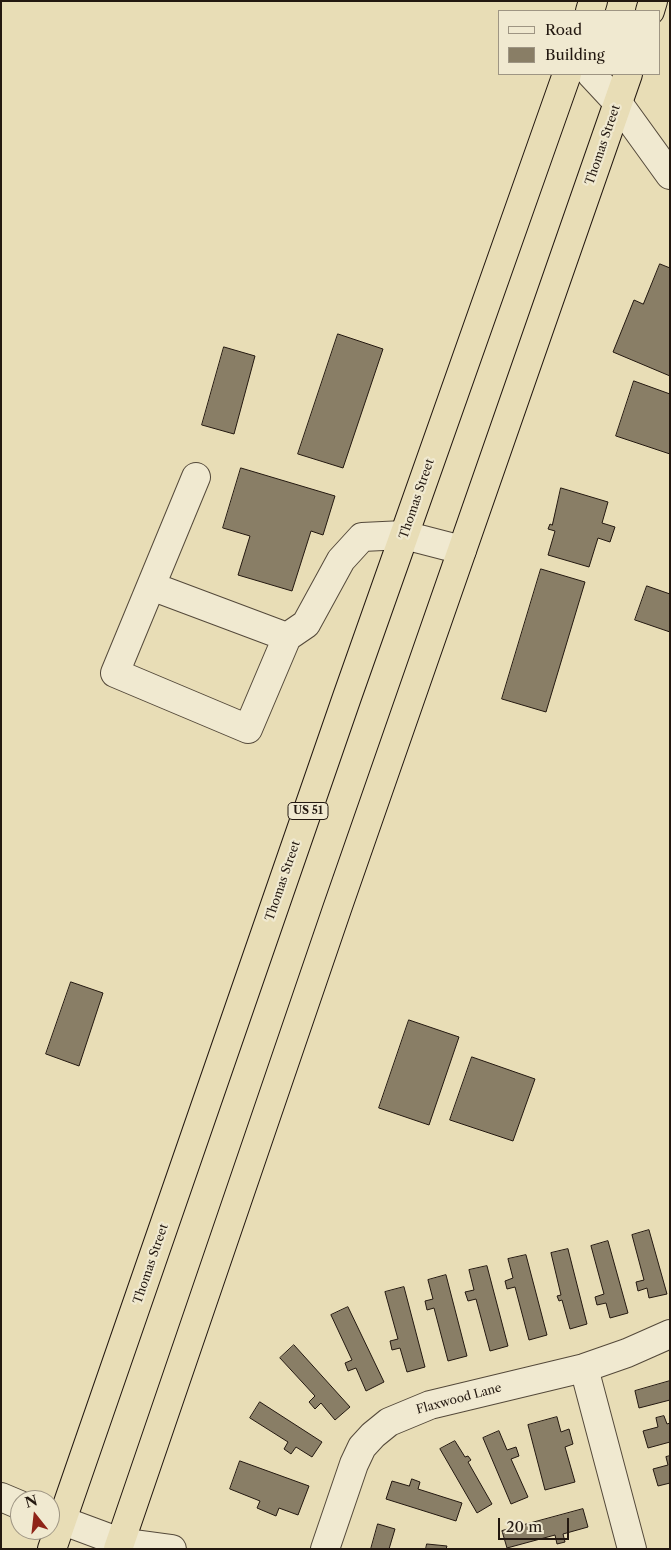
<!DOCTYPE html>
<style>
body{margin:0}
#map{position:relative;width:671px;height:1550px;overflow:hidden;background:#e8ddb6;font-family:"Libre Caslon Text",serif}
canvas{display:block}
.frame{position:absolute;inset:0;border:2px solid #231810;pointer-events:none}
.legend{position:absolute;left:498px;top:10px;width:162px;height:65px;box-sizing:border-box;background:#f0e9d0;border:1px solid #9e9583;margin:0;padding:6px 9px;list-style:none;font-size:15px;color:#231810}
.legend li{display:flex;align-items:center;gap:10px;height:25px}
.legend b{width:25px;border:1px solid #9e9583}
.north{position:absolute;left:10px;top:1490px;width:50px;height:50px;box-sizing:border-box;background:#f0e9d0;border:1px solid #9e9583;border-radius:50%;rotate:344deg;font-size:14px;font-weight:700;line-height:20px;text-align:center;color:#231810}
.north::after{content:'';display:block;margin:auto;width:18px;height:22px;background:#8f2418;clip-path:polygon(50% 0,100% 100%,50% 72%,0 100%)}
.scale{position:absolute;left:498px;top:1518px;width:71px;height:22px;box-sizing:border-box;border:2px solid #231810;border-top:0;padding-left:6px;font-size:15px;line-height:18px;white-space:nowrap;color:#231810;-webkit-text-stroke:4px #f0e9d0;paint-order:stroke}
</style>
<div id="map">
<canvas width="671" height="1550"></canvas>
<div class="frame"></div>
<ul class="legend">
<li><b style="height:6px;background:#f0e9d0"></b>Road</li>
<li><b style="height:14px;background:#897e66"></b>Building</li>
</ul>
<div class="north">N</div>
<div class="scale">20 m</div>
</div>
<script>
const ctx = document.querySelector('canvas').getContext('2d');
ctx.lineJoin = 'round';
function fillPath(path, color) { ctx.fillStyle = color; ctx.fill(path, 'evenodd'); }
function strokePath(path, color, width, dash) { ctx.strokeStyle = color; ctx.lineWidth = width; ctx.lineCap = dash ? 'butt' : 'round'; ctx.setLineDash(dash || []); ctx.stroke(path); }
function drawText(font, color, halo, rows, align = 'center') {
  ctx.font = font + ' "Libre Caslon Text",serif'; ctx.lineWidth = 4.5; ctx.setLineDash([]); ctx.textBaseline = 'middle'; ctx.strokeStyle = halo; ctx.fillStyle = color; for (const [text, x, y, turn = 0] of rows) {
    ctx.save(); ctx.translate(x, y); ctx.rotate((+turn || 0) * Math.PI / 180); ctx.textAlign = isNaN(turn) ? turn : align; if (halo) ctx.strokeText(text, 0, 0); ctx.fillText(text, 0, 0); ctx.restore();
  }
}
const building = new Path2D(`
 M660,264l10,4v108l-57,-24 21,-52 9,4z
 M338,334l45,15 -40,119 -45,-14z
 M224,347l31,9 -21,78 -32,-9z
 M634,381l36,13v60l-54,-18z
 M241,468l94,28 -12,39 -12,-4 -19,60 -54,-16 12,-39 -27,-8z
 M561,488l47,14 -6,21 13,4 -5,15 -12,-4 -9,29 -41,-12 7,-24 -7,-2 2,-5 2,1z
 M541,569l44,13 -39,130 -44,-13z
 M647,586l23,8v38l-35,-12z
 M71,982l32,11 -24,73 -33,-12z
 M409,1020l50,17 -30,88 -50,-17z
 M472,1057l63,22 -22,62 -63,-21z
 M649,1230l18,64 -18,4 -2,-10 -9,3 -2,-9 8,-2 -12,-45z
 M608,1241l20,72 -18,5 -4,-15 -9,2 -2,-8 9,-3 -13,-48z
 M568,1249l19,75 -17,5 -8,-29 -3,1 -2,-5 4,-1 -10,-42z
 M526,1255l21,80 -18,5 -14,-53 -8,2 -2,-8 8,-3 -5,-19z
 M487,1266l21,80 -18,5 -14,-52 -8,2 -3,-9 9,-2 -5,-20z
 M446,1275l21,81 -19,5 -14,-53 -7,2 -2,-9 8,-2 -5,-19z
 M404,1287l21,80 -18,5 -7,-24 -8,2 -2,-9 8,-2 -13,-47z
 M348,1307l36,75 -18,9 -10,-23 -8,3 -3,-8 7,-3 -21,-45z
 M294,1345l56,62 -15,13 -14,-17 -6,6 -6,-7 6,-6 -35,-38z
 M670,1381v19l-31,8 -4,-17z
 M260,1402l62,40 -10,15 -16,-10 -5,7 -7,-5 4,-7 -38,-24z
 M664,1416l3,8 3,-1v19l-22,6 -5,-17 15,-4 -2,-9z
 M557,1417l4,15 8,-3 4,15 -8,3 10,35 -30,8 -17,-65z
 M499,1431l8,19 9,-3 3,9 -8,3 17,38 -17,7 -28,-66z
 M455,1441l10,16 3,-1 3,4 -3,2 24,42 -15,9 -37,-64z
 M670,1456v27l-12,3 -5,-17 15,-4 -2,-8z
 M240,1461l69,25 -11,29 -19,-7 -3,8 -19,-8 3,-7 -30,-12z
 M412,1479l8,3 -2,7 44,14 -6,18 -70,-22 6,-18 17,5z
 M583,1509l5,18 -25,7 2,8 -8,2 -2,-9 -48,13 -5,-17z
 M378,1524l17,5 -6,20h-18z
 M427,1544l20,2 -1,3h-20z`);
fillPath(building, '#897e66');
strokePath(building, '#231810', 1);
const minor = new Path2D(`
 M591,74l27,29 52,72
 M196,477l-81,196 133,56 39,-92 19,-13 35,-64 21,-23 42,-2 58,15
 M151,586l136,51
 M584,1368l48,181
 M1,1497l19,8
 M50,1516l70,26 52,7
 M325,1549l29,-85 8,-17 11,-12 16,-13 41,-17 154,-37 43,-15 43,-19`);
const highway = new Path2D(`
 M590,11l3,-10
 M650,11l3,-10
 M52,1549l295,-852 220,-623
 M118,1549l219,-640 291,-835`);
strokePath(minor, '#54493a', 30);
strokePath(highway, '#231810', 30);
strokePath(minor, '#f0e9d0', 28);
strokePath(highway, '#e8ddb6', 28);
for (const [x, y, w] of [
 [308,811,40]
]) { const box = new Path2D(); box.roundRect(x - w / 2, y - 8.5, w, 17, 4); ctx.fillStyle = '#f0e9d0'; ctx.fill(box); strokePath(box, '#231810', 1); }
drawText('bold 11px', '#231810', null, [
 ["US 51",308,811]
]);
drawText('12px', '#231810', '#f0e9d0', [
 ["Thomas Street",603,145,-71],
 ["Thomas Street",417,499,-71],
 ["Thomas Street",283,881,-71],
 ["Thomas Street",151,1264,-71],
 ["Flaxwood Lane",459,1399,-15]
]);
</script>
